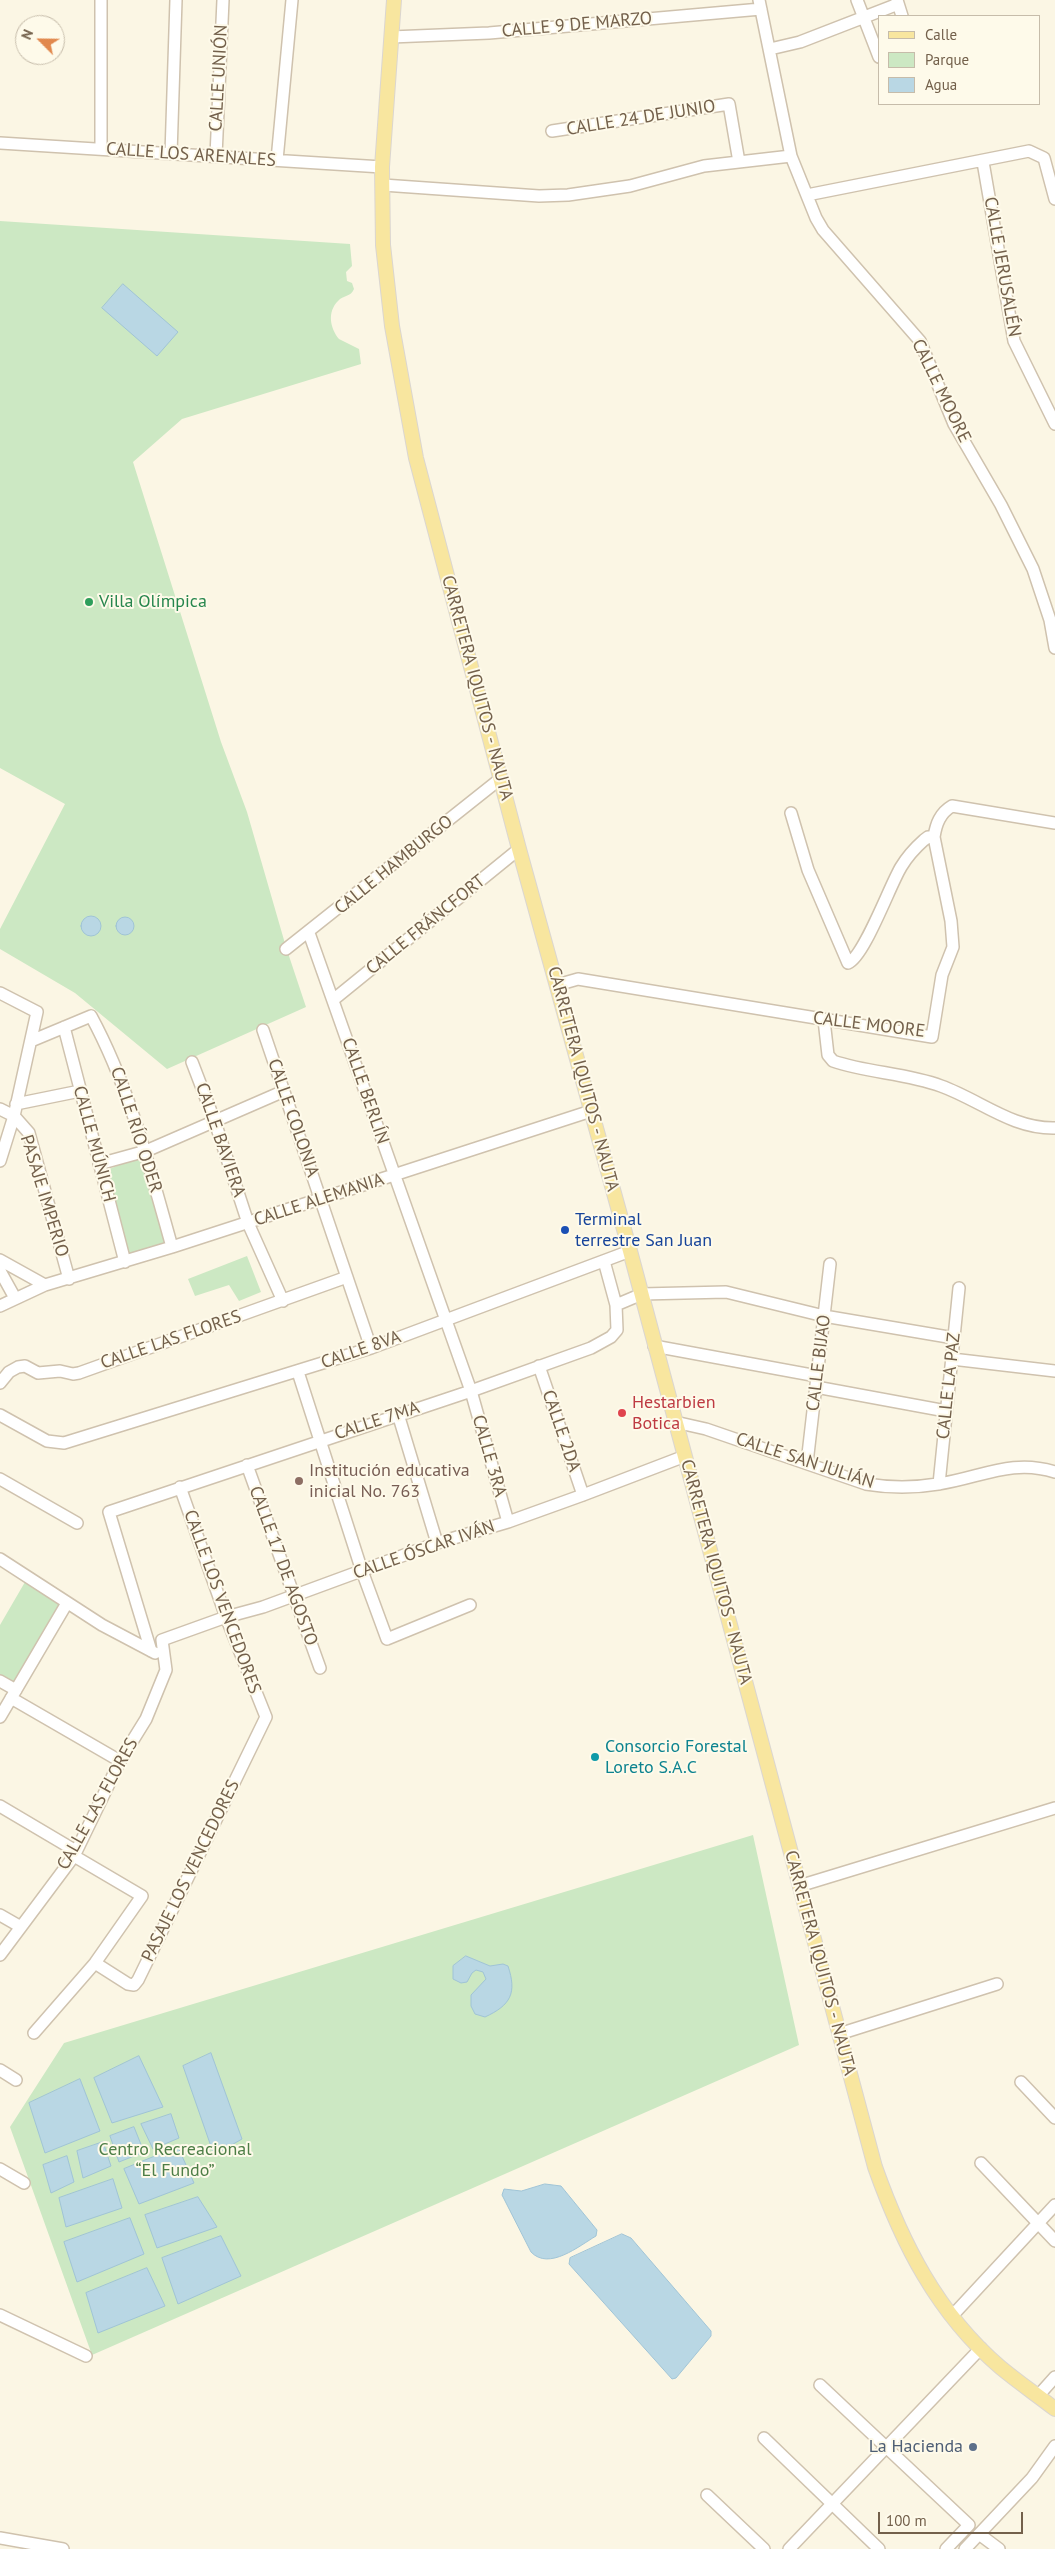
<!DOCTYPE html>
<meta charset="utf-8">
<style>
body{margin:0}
#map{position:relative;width:1055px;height:2549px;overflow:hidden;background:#fbf6e4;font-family:"PT Sans",sans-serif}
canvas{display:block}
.legend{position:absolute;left:878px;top:15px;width:162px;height:90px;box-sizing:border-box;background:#fefaea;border:1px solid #c6bcaa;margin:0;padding:6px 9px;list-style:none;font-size:15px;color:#73604b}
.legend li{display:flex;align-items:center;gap:10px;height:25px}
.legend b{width:25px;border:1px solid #c6bcaa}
.north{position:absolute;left:15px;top:15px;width:50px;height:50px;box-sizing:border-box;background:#fefaea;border:1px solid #c6bcaa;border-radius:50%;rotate:293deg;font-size:14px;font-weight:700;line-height:20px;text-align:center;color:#73604b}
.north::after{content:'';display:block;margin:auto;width:18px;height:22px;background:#e1884d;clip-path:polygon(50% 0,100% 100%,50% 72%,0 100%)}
.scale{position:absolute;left:878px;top:2512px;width:145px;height:22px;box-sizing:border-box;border:2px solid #73604b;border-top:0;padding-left:6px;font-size:15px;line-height:18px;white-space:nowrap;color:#73604b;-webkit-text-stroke:4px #fefaea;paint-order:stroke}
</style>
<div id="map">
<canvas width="1055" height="2549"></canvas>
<ul class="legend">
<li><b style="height:6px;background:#f8e69f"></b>Calle</li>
<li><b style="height:14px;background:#cce8c3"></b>Parque</li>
<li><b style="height:14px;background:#b9d7e4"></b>Agua</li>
</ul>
<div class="north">N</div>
<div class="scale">100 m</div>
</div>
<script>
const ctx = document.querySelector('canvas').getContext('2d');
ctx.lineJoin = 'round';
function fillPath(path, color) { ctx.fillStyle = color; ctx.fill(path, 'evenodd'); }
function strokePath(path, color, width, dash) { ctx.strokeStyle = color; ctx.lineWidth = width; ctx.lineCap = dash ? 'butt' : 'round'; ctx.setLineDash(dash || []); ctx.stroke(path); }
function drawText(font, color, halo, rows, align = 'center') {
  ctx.font = font + ' "PT Sans",sans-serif'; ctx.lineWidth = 4; ctx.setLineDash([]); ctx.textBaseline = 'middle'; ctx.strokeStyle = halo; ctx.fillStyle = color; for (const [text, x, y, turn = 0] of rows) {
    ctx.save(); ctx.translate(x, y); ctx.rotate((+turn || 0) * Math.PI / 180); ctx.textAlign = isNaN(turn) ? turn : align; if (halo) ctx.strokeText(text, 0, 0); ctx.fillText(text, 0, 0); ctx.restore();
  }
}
fillPath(new Path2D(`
 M0,221l350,23 2,22 -6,6 1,9 5,2 2,6c-3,8 -11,6 -16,12 -11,11 -8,27 1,38l20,10 2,15 -179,55 -49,43 88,280 26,70 39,135 20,60 -139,62 -92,-76 -75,-44v-20l65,-125 -65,-36z
 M146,1154l25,95 -45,14 -24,-91z
 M247,1256l14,36 -22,9 -10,-16 -34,11 -7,-17z
 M25,1582l36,23 -46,78 -15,-9v-49z
 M753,1835l46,210 -707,310 -82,-228 54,-84z`), '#cce8c3');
const water = new Path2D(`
 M123,284l55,48 -21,24 -55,-48z
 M81 926a10 10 0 1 1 20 0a10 10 0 1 1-20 0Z
 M116 926a9 9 0 1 1 18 0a9 9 0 1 1-18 0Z
 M466,1956l24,10 13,-2 5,2c9,27 3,39 -23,51l-10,-3 -4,-8v-11l15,-16 -3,-7 -7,-2 -4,3 -5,9 -6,1 -8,-4v-13z
 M211,2053l31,86 -28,16 -31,-89z
 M139,2056l24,51 -51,16 -18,-45z
 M80,2079l20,52 -55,22 -16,-50z
 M171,2114l8,24 -26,11 -12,-25z
 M134,2127l10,25 -25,10 -9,-26z
 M103,2142l8,24 -28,12 -6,-27z
 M178,2147l16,36 -55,21 -15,-35z
 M67,2156l7,26 -23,11 -8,-28z
 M113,2179l9,29 -56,19 -7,-29z
 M545,2184l16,2 36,44 -1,6c-17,10 -47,35 -65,16l-29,-57 2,-6 17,2z
 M198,2197l19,30 -60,21 -12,-33z
 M130,2218l14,36 -67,28 -13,-40z
 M622,2234l9,4 80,93v5l-35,42 -4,1 -103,-115 1,-6z
 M221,2236l20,40 -63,28 -16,-46z
 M147,2268l18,38 -67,27 -12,-40z`);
fillPath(water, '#b9d7e4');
strokePath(water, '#a0c4d6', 1);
const minor = new Path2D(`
 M101,0v149
 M857,0l22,57
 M897,0l5,16
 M391,37l98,-4 272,-24
 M770,49l30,-7 98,-38
 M552,131l177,-27 10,58
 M0,143l382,24
 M171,154l5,-154
 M216,156l7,-156
 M791,156l25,62 7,12 97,111 34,83 47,81 32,64 17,51 5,28
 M277,160l15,-160
 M983,162l31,179 41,83
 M383,185l156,11 29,-1 62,-9 74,-20 87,-10 -32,-156
 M807,195l222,-44 15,7 11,41
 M791,813l17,57 40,93c16,-6 42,-78 53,-96 6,-10 14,-19 23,-27l4,-3h6
 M309,933l162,458 37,131
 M286,949l214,-170
 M557,985l21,-6 354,58 10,-62 11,-28 -2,-26 -17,-84c2,-13 6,-24 18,-31l103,17
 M0,993l37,19 -23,104 -14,45
 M333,1000l186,-151
 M824,1020l4,35 5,6c35,12 73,12 108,25 39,14 71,43 114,42
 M64,1027l61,235
 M263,1030l108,318
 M31,1041l60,-25c39,72 59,153 81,231
 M192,1062l23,60 33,101 35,78
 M16,1104l64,-13
 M0,1109l14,7 15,17 40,146
 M99,1164l47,-13 138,-60
 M0,1260l45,25
 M0,1271l15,27
 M616,1305l26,-11 84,-2 98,24 130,22
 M0,1306l45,-21 127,-38 419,-136
 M654,1346l163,30
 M952,1359l103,12
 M539,1366l44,129
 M298,1372l64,199 25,68 83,-34
 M0,1383l9,-11 9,-5 7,-1 13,7 22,-2 13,3 6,-1 268,-96
 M816,1387l130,24
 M398,1414l39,129
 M0,1415l47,26 17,2 307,-95 259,-97
 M675,1422l31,7 160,55c24,4 48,4 72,0 42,-6 74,-26 117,-12
 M807,1463l23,-199
 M247,1465l73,203
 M0,1479l77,44
 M939,1484l20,-196
 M0,1559l102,66 53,28
 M151,1651l-42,-139 362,-121 120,-43 20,-11 6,-7 -1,-25 -12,-44
 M0,1681l16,9
 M11,1698l109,63
 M0,1717l67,-114
 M0,1806l76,45
 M799,1886l256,-78
 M0,1915l21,12
 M0,1955l74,-99 46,-95 26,-42 20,-49 -4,-30 64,-23 37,-10 174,-64 71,-21 75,-27 102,-39
 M95,1963l33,21 6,1 4,-5 128,-263 -40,-100 -46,-130
 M34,2033l61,-70 47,-67 -68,-40
 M839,2034l158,-50
 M0,2070l16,10
 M1021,2082l34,36
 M981,2163l74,78
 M0,2169l24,14
 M0,2315l86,41
 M952,2316l103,-111
 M820,2385l149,140 -23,24
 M1038,2396l17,-19
 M764,2438l115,111
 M707,2495l57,54
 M979,2534l20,15
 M0,2538l63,11
 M789,2549l192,-201
 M965,2549l67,-71 23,-32`);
const major = new Path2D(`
 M394,0l-12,167 1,78 9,81 24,132 103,391 111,402 245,916c27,76 62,146 125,200 18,15 37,28 55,42`);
strokePath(minor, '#cfc2ae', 14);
strokePath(major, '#dbd6d0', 16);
strokePath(minor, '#fff', 11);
strokePath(major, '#f8e69f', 14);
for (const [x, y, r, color] of [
 [89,602,5,"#2e9e5b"],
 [565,1230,5,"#1a4fb4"],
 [622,1413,5,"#e0444e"],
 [299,1481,5,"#8d6e63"],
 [595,1757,5,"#0f9aa8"],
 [973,2447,5,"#5c6f8a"]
]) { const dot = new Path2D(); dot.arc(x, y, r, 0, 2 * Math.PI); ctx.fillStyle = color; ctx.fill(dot); strokePath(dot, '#fefaea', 2); }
drawText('18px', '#73604b', '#fefaea', [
 ["CALLE 9 DE MARZO",577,25,-5],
 ["CALLE UNIÓN",219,78,-87],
 ["CALLE 24 DE JUNIO",641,118,-9],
 ["CALLE LOS ARENALES",191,155,4],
 ["CALLE JERUSALÉN",1002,267,80],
 ["CALLE MOORE",941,391,64],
 ["CARRETERA IQUITOS - NAUTA",477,688,75],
 ["CALLE HAMBURGO",394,865,-39],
 ["CALLE FRÁNCFORT",426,925,-39],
 ["CALLE MOORE",869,1025,7],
 ["CARRETERA IQUITOS - NAUTA",583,1079,75],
 ["CALLE BERLÍN",365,1091,71],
 ["CALLE COLONIA",293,1118,71],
 ["CALLE RÍO ODER",136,1130,72],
 ["CALLE BAVIERA",220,1140,71],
 ["CALLE MÚNICH",94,1144,75],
 ["PASAJE IMPERIO",44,1196,73],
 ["CALLE ALEMANIA",319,1200,-18],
 ["CALLE LAS FLORES",171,1340,-19],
 ["CALLE 8VA",361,1350,-19],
 ["CALLE BIJAO",819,1363,-83],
 ["CALLE LA PAZ",949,1386,-84],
 ["CALLE 7MA",377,1421,-18],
 ["CALLE 2DA",561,1431,71],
 ["CALLE 3RA",489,1456,74],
 ["CALLE SAN JULIÁN",805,1461,18],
 ["CALLE ÓSCAR IVÁN",424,1550,-19],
 ["CALLE 17 DE AGOSTO",283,1566,70],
 ["CARRETERA IQUITOS - NAUTA",716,1572,75],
 ["CALLE LOS VENCEDORES",222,1602,70],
 ["CALLE LAS FLORES",98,1804,-61],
 ["PASAJE LOS VENCEDORES",191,1871,-64],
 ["CARRETERA IQUITOS - NAUTA",820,1963,75]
]);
drawText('18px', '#27864d', '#fefaea', [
 ["Villa Olímpica",99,602]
], 'left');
drawText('18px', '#164399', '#fefaea', [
 ["Terminal",575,1220],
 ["terrestre San Juan",575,1241]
], 'left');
drawText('18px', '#be3a42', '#fefaea', [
 ["Hestarbien",632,1403],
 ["Botica",632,1424]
], 'left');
drawText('18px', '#785e54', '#fefaea', [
 ["Institución educativa",309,1471],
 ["inicial No. 763",309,1492]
], 'left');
drawText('18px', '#0d838f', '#fefaea', [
 ["Consorcio Forestal",605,1747],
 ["Loreto S.A.C",605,1768]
], 'left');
drawText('18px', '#4d7e46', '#fefaea', [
 ["Centro Recreacional",175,2150],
 ["“El Fundo”",175,2171]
]);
drawText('18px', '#4e5e75', '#fefaea', [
 ["La Hacienda",963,2447]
], 'right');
</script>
